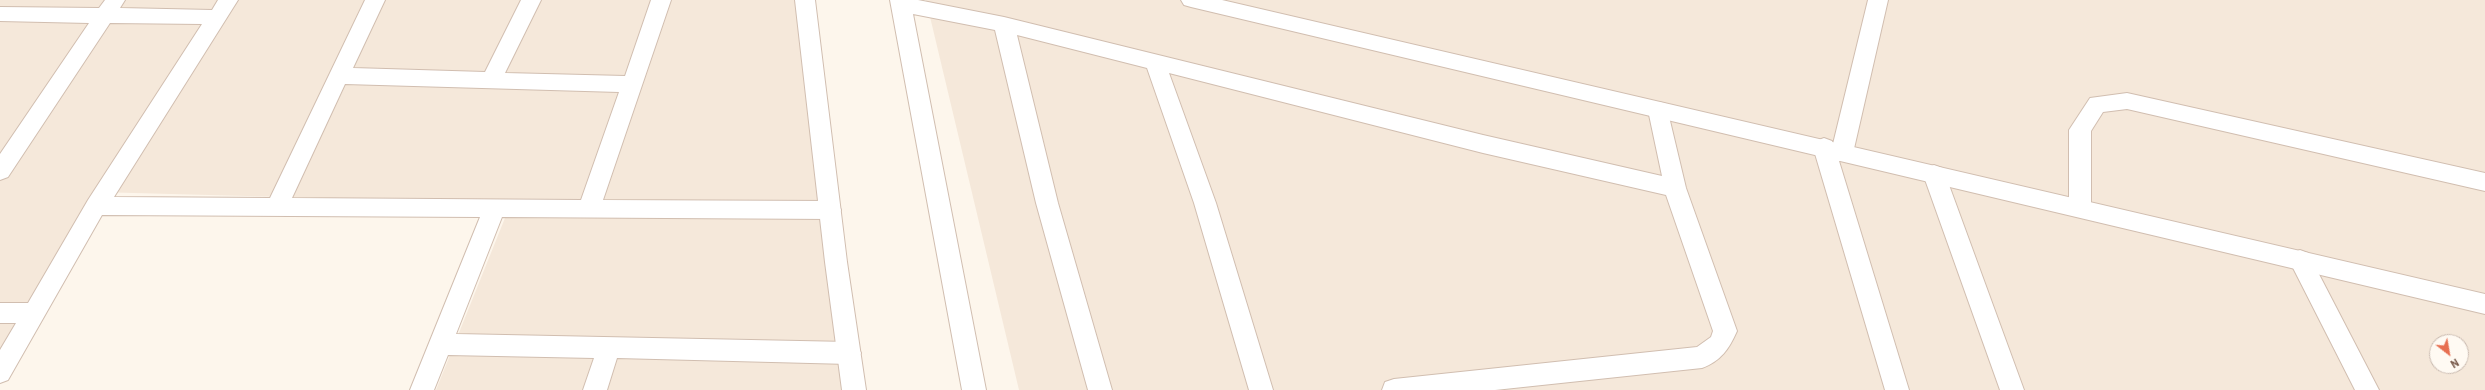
<!DOCTYPE html>
<style>
body{margin:0}
#map{position:relative;width:2485px;height:390px;overflow:hidden;background:#fdf6ec;font-family:Barlow,sans-serif}
canvas{display:block}
.north{position:absolute;left:2429px;top:334px;width:40px;height:40px;box-sizing:border-box;background:#fffaf3;border:1px solid #cabbb1;border-radius:50%;rotate:149deg;font-size:11px;font-weight:700;line-height:16px;text-align:center;color:#7a5c4d}
.north::after{content:'';display:block;margin:auto;width:14px;height:18px;background:#e76f51;clip-path:polygon(50% 0,100% 100%,50% 72%,0 100%)}
</style>
<div id="map">
<canvas width="2485" height="390"></canvas>
<div class="north">N</div>
</div>
<script>
const ctx = document.querySelector('canvas').getContext('2d');
ctx.lineJoin = 'round';
function fillPath(path, color) { ctx.fillStyle = color; ctx.fill(path, 'evenodd'); }
function strokePath(path, color, width, dash) { ctx.strokeStyle = color; ctx.lineWidth = width; ctx.lineCap = dash ? 'butt' : 'round'; ctx.setLineDash(dash || []); ctx.stroke(path); }
fillPath(new Path2D(`
 M0,0h799l46,390h-409l75,-187 -415,-11 -96,166z
 M926,0h1559v390h-1466zM2437,342h24v24h-24z`), '#f5e8da');
const minor = new Path2D(`
 M105,0h20l-5,8 92,2 6,-10h20l-124,197 156,1 95,-198h20l-32,68 132,4 36,-72h20l-36,73 120,3 26,-76h20l-68,200 227,1 8,3 3,6 -3,6 -8,3 -328,-2 -46,117 393,8 8,4 4,7 -4,7 -8,4 -232,-6 -10,32h-24l11,-32 -146,-3 -14,35h-24l70,-173 -378,-2 -94,165 -8,3v-33l16,-27h-16v-20h28l60,-103 114,-176 -92,-1 -102,154 -8,3v-26l89,-131 -89,-2v-14l99,1zM345,84l274,8 -38,108 -289,-2z
 M890,0h28l86,17 479,118 179,41 -14,-66 4,-6 7,-2 7,2 20,84 51,143c-8,18 -16,30 -35,37l-207,22h-113l3,-8 9,-3 303,-32 14,-10 2,-6 -47,-136 -183,-42 -314,-80 47,130 57,187h-24l-55,-187 -47,-135 -130,-33 41,168 54,187h-24l-52,-187 -41,-173 -82,-16 73,376h-24z
 M1868,0h20l-35,153 -3,6 -11,2 70,229h-24l-72,-243 3,-6 8,-3 8,3 1,3z
 M2127,93l358,80v18l-358,-82 -24,3 -12,19v77l-3,6 -8,3 -8,-3 -3,-6v-78l21,-32z
 M1934,165l8,3 3,6 79,216h-24l-77,-216 3,-6z
 M2300,250l8,3 71,137h-24l-66,-130 3,-7z`);
const tertiary = new Path2D(`
 M795,0h20l32,262 19,128h-24l-17,-128z
 M1181,0h41l1263,294v20l-1294,-307 -7,-2z`);
strokePath(minor, '#d1beb0', 2);
strokePath(tertiary, '#d1beb0', 2);
fillPath(minor, '#fff');
fillPath(tertiary, '#fff');
</script>
